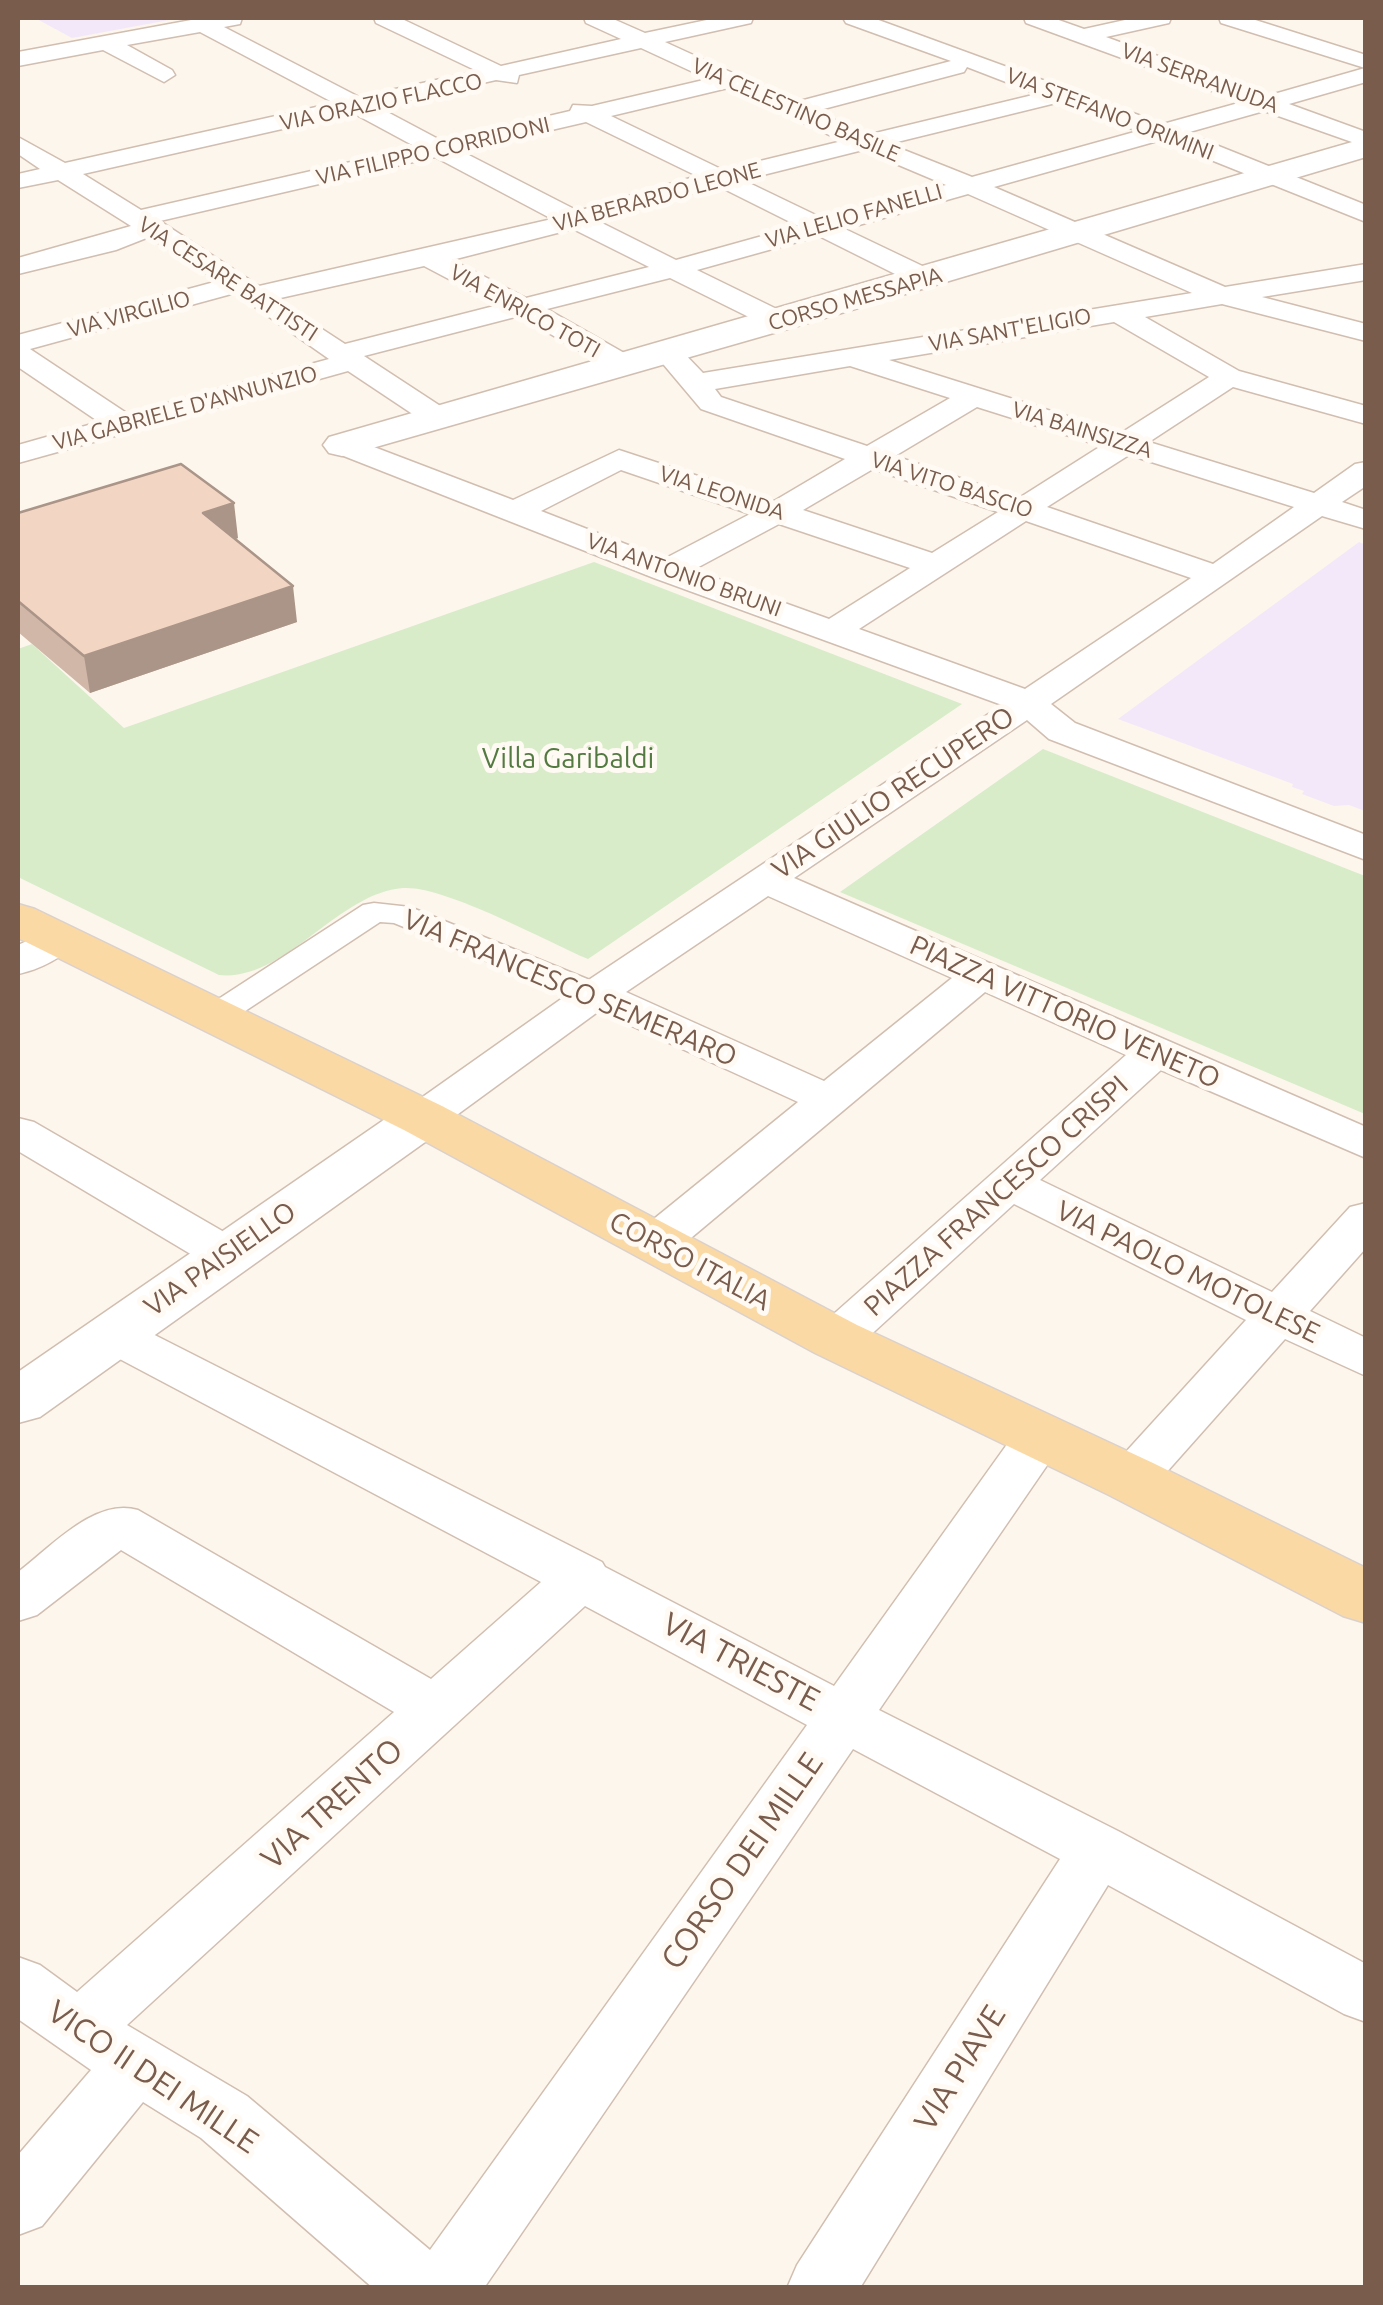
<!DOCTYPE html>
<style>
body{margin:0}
#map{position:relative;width:1383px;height:2305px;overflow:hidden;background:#fdf6ec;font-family:Ubuntu,sans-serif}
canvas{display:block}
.frame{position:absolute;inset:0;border:20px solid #7a5c4d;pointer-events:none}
</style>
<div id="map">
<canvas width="1383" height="2305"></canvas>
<div class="frame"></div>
</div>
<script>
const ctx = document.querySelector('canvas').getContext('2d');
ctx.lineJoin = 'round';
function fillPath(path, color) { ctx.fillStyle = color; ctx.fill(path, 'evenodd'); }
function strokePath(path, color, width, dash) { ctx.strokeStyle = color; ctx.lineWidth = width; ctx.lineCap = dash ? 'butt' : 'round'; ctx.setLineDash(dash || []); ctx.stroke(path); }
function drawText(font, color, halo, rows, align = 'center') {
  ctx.font = font + ' Ubuntu,sans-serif'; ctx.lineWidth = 10; ctx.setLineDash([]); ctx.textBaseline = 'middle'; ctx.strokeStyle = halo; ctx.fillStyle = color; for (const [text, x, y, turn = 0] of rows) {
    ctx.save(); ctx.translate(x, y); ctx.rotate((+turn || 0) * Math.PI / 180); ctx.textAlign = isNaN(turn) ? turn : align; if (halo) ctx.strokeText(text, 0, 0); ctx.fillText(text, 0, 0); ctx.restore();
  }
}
fillPath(new Path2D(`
 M35,18h145l-108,20z
 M1359,542l7,3 -1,266 -16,-6 -15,1 -32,-12 2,-3 -12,-4 1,-3 -175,-65z`), '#f3e8fa');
fillPath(new Path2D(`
 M594,562l368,142 -374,255c-42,-18 -144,-74 -185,-71 -66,5 -118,94 -184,87l-201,-98v-228l14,-5 92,84z
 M1043,749l322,127v238l-525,-222z`), '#d8ecc9');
const pedestrian = new Path2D(`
 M374,903l36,4 197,80 5,7 -5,7h-22l-191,-78 -14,-1 -153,101h-24l-4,-7 4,-7 160,-104z`);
const minor = new Path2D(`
 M202,18h40l-2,6 -16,3 135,70 118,-26 -101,-48 -2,-5h26l101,48 120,-27 -35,-16 -2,-5h27l34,15 71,-15h37l-2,5 -86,19 131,60 155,-41 -105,-38 -3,-5h30l290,106 79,-22 -216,-79 -2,-5h29l31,11 50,-11h37l-2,5 -63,14 161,59 98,-28 -144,-45 -2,-5h30l117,37v27l-77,22 77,28v15l-102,-36 -78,22 180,72v17l-205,-82 -167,47 231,100 141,-23v16l-104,17 104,27v17l-144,-37 -77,13 94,54 127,35v18l-133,-37 -84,55 165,51 41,-29 11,-2v24l-24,16 24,8v19l-44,-13 -271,188 24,19 291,112v25l-317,-121 -22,-19 -233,158 572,249v31l-205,-88 -121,110 232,112 78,-85 16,-4v45l-56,63 56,27v38l-81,-37 -136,153 -18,6 -18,-6 -8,-13 8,-13 133,-146 -232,-116 -161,147 -17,5 -17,-5 -7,-12 7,-12 307,-272 -141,-63 -312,261 -17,4 -17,-4 -6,-11 6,-11 159,-129 -199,-91 -160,117 -16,4 -16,-4 -6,-10 6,-10 174,-123 421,-280 -348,-127 -323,-127 -4,-6 4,-6h22l160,61 106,-50 155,51 71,-42 -144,-50 -48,-57 4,-6h20l26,27 489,-80 -224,-99 -123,35 90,43 3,6 -3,6h-20l-96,-48 -122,34 92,45 4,6 -4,6h-20l-99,-49 -123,31 86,49 4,6 -4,6h-20l-94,-54 -155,40 84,55 4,6 -4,6h-22l-78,-52 -330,92v-18l81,-23 -81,-55v-32l200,-54 -69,-44 -33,13 -98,24v-16l113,-32 -73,-46 -40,8v-14l22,-5 -22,-15v-17l47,26 269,-60 -134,-71 -73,13 45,25 3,5 -11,7 -61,-32 -85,16v-14zM641,48l67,31 -116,27 -19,-1 -3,6 -128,30 -64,-34 118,-27 21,3 2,-8zM967,67l70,27 -170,41 -51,-24 148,-39zM728,88l114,53 -119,29 -112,-54zM1060,102l78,29 -166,46 -83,-33zM353,113l63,34 -275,63 -58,-36zM586,122l111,54 -119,35 -117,-60zM863,150l83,35 -122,34 -81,-39zM435,157l117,62 -293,67 -99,-65zM718,186l80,40 -122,34 -78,-39zM573,229l76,38 -123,31 -74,-38zM424,266l74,39 -153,39 -69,-45zM235,293l94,66 -201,55 -98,-65zM1114,322l95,55 -88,56 -232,-73zM850,366l100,32 -83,48 -146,-49 -6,-8zM977,407l124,39 -82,52 -124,-42zM1129,455l165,52 -81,57 -166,-57zM873,469l125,43 -66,41 -129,-43zM621,470l129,44 -86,45 -123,-48zM1026,521l165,57 -166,111 -166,-60zM779,524l131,44 -81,51 -136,-49zM768,896l184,82 -128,103 -198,-89z
 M58,927l14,3 6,9c-12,18 -40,31 -60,35v-29z
 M18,1118l16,4 209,121 7,11 -7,11 -17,5 -17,-5 -191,-114z
 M114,1318l17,5 471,239 3,5 229,119 189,-264 18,-5 18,5 7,13 -7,13 -180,262 241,122 246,132v58l-22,-8 -236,-129 -248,403h-73l10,-23 263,-406 -207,-110 -369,539h-111l-172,-150 -58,-36 -101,124 -24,9v-80l73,-85 -73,-51v-62l22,8 37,27 317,-280 -273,-162 -84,65 -19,6v-49c33,-25 77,-75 120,-62l293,169 110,-97 -444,-235 -7,-12 7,-12zM585,1606l222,119 -377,525 -183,-154 -120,-71z`);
const tertiary = new Path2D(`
 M1366,138v19l-575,171 -436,125 -13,3 -13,-3 -6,-8 6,-8z
 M423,1101l19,5 8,12 -8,12 -402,287 -22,6v-51l386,-266z`);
const primary = new Path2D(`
 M18,904l17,5 407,197 415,219 296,138 213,105v55l-23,-7 -234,-121 -294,-142 -411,-223 -386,-192z`);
strokePath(pedestrian, '#d1beb0', 3);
strokePath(minor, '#d1beb0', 3);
strokePath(tertiary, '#d1beb0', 3);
strokePath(primary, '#dad1cd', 3);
fillPath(pedestrian, '#fff');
fillPath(minor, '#fff');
fillPath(tertiary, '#fff');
fillPath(primary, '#fbd9a5');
fillPath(new Path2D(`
 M18,513l220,25 -2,1 61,83 -207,71 -72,-61z`), '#d1b7a8');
fillPath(new Path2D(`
 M234,503l4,35 -30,10 -5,-35z
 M293,586l4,36 -207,71 -6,-37z`), '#aa9588');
const building = new Path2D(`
 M181,464l53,39 -31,10 90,73 -209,70 -66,-55v-88z`);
fillPath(building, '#f3d5c3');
strokePath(building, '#aa9588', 2.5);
drawText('22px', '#7a5c4d', '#fffaf3', [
 ["VIA SERRANUDA",1200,78,20],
 ["VIA ORAZIO FLACCO",381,102,-12],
 ["VIA CELESTINO BASILE",796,110,24],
 ["VIA STEFANO ORIMINI",1110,114,21],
 ["VIA FILIPPO CORRIDONI",433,151,-13],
 ["VIA BERARDO LEONE",657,197,-15],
 ["VIA LELIO FANELLI",854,216,-16],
 ["VIA CESARE BATTISTI",228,279,33],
 ["CORSO MESSAPIA",855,299,-16],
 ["VIA ENRICO TOTI",525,311,29],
 ["VIA VIRGILIO",129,314,-15],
 ["VIA SANT'ELIGIO",1010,330,-10],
 ["VIA GABRIELE D'ANNUNZIO",185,408,-15],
 ["VIA BAINSIZZA",1082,430,17],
 ["VIA VITO BASCIO",952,485,18],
 ["VIA LEONIDA",722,493,18],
 ["VIA ANTONIO BRUNI",684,575,20]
]);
drawText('28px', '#537a41', '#fffaf3', [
 ["Villa Garibaldi",568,759]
]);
drawText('28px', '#7a5c4d', '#fffaf3', [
 ["VIA GIULIO RECUPERO",893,793,-34],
 ["VIA FRANCESCO SEMERARO",570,988,23],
 ["PIAZZA VITTORIO VENETO",1065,1012,24],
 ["PIAZZA FRANCESCO CRISPI",996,1196,-42],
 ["VIA PAISIELLO",220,1259,-35],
 ["CORSO ITALIA",690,1261,28],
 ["VIA PAOLO MOTOLESE",1188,1272,26]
]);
drawText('32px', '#7a5c4d', '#fffaf3', [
 ["VIA TRIESTE",741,1662,28],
 ["VIA TRENTO",332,1804,-42],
 ["CORSO DEI MILLE",742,1861,-55],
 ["VIA PIAVE",960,2068,-58],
 ["VICO II DEI MILLE",153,2077,34]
]);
</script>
